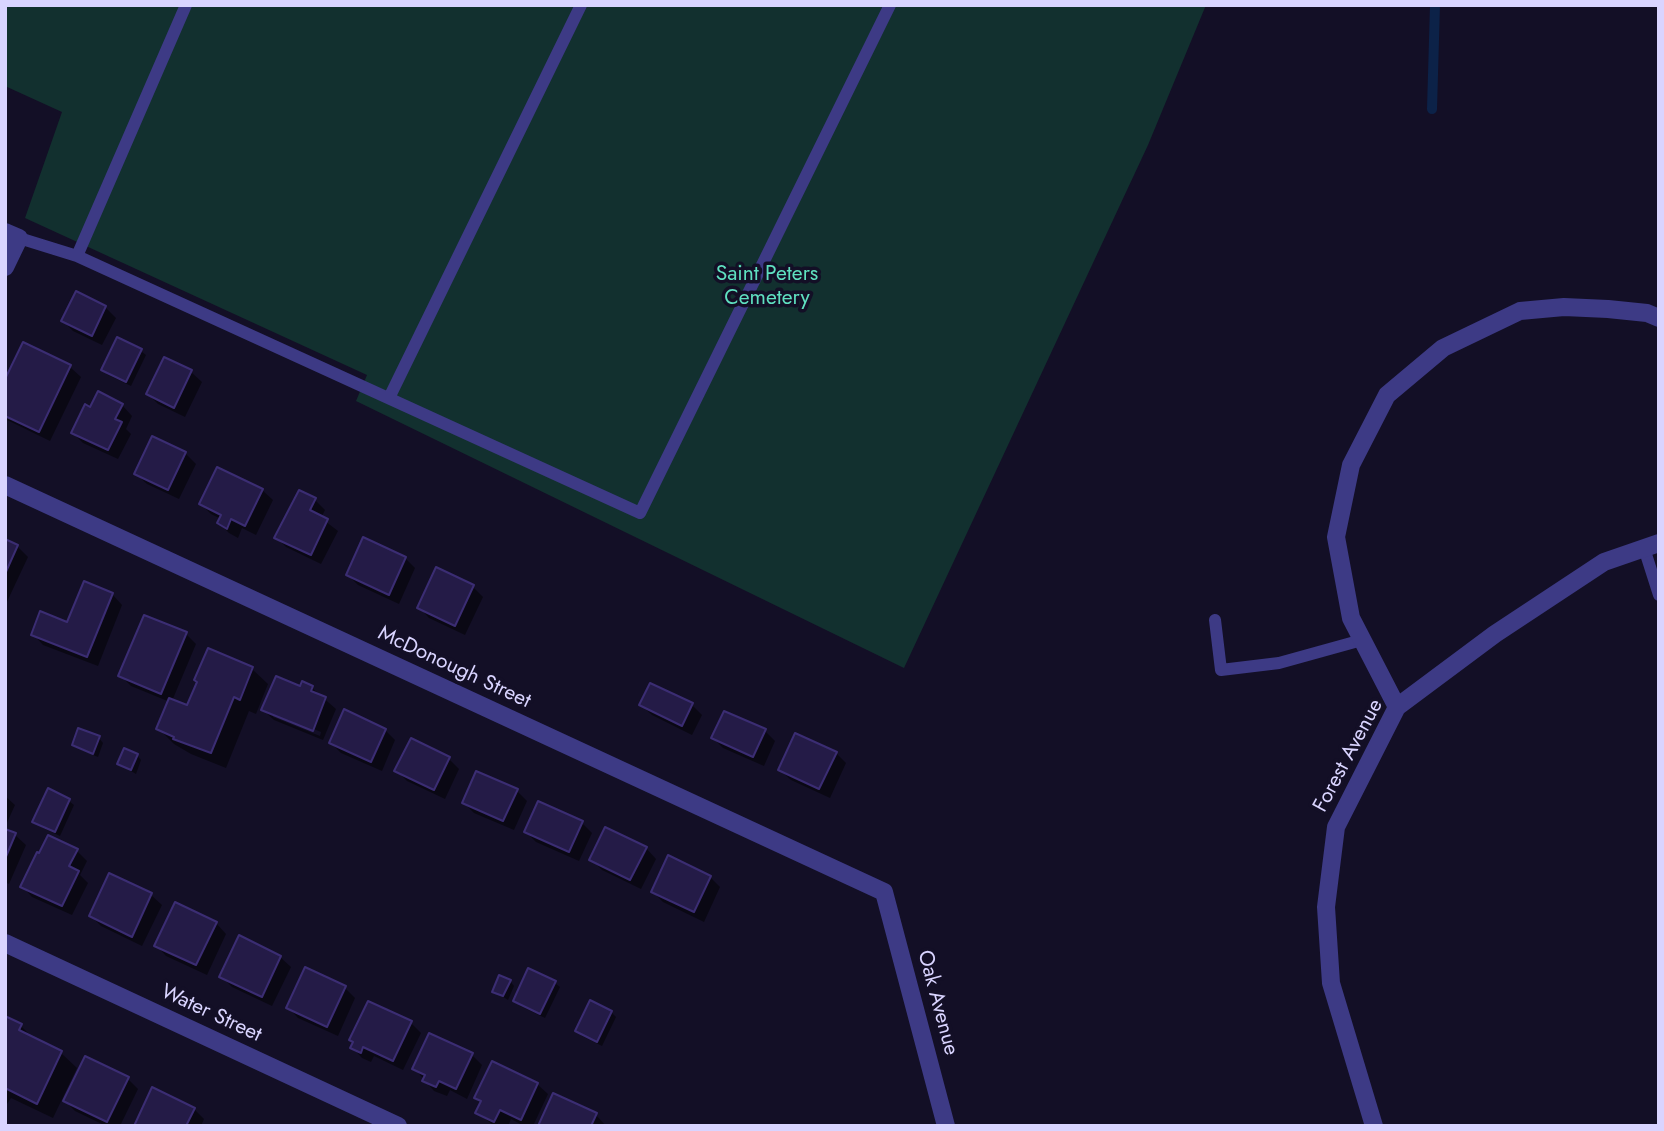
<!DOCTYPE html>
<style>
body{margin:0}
#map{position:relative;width:1664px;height:1131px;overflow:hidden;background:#130f26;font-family:Jost,sans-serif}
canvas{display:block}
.frame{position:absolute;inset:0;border:7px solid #d9d4ff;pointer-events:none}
</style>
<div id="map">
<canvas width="1664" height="1131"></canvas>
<div class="frame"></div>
</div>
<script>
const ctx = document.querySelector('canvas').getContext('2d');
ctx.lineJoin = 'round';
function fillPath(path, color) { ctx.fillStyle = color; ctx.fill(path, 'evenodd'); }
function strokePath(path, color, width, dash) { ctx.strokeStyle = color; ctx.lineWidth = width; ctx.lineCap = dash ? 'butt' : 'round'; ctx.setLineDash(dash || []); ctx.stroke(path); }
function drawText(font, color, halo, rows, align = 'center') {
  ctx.font = font + ' Jost,sans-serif'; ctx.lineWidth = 7; ctx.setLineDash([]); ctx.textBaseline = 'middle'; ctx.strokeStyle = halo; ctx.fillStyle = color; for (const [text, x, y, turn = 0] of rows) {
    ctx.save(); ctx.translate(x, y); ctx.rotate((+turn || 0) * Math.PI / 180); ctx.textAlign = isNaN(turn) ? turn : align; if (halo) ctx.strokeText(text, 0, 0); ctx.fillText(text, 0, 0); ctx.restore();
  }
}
fillPath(new Path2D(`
 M5,5h1201l-58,140 -244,523 -548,-267 11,-26 -342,-157 37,-106 -57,-26z`), '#12302f');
fillPath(new Path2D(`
 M105,307l11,11 -14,27 -29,-14 -10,-10z
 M118,340l23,11 5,4 -15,31 -23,-11 -5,-5z
 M24,344l46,23 11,10 -31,64 -45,-22v-36z
 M165,359l26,13 11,10 -17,35 -27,-13 -10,-10z
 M122,405l10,11 -6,13 5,5 -13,25 -35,-16 -10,-10 18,-24z
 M185,453l11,11 -17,35 -32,-15 -11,-10z
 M262,490l11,10 -17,35 -14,-7 -4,10 -9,-5 -10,-10 2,-4 -10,-5 -10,-10z
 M315,500l10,10 -4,8 17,13 -17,33 -35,-17 -10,-10 16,-33z
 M5,541l12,5 11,11 -23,49z
 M405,558l10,10 -16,36 -41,-19 -10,-10z
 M473,587l10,10 -18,38 -36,-17 -10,-11z
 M112,594l10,11 -24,61 -55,-21 -10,-11 35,-9z
 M186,634l10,10 -24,57 16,7 10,-26 54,-13 16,15 -12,30 -7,-3 -23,57 -35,-14 -17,-10 -16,-16 12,-26 -39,-16 -11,-11z
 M301,688h11l24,21 -13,31 -49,-20 -11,-10zM273,713l48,19 -1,4 -47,-19z
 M641,705h51l10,10 -10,20 -40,-20z
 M385,730l10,10 -13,31 -41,-18 -10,-10z
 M765,731l10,10 -11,25 -41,-18 -10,-10z
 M99,738l4,5 -5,14 -19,-8 -5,-4z
 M836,753l10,10 -16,35 -39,-18 -11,-10z
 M137,755l4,5 -5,14 -17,-10z
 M449,759l10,10 -14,30 -38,-18 -10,-10z
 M517,791l10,10 -13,29 -40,-17 -10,-10z
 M5,796l10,9 -10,22z
 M69,801l5,4 -14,31 -21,-10 -5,-5z
 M582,823l10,10 -13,28 -43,-19 -10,-10z
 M5,831l10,4 11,10 -17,39 -4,-2z
 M646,848l10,11 -15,30 -39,-19 -11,-11z
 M76,850l11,11 -7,14 8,8 -16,32 -40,-18 -10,-11z
 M110,875l41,20 11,10 -20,41 -41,-20 -10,-10z
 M710,877l10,10 -16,35 -41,-20 -10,-10z
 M216,923l10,11 -19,41 -41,-19 -10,-11z
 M280,957l11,10 -19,39 -40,-19 -11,-11z
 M510,981l4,5 -6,14 -14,-9z
 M555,983l5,4 -15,31 -25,-12 -5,-5z
 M345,988l10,10 -17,38 -40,-18 -10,-11z
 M611,1012l5,5 -14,29 -20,-10 -5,-5z
 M5,1018l16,8 15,15 25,12 16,15 -24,50 -42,-20 -6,9z
 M411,1023l10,10 -18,37 -29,-14 -3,6 -9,-4 -10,-11z
 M472,1055l10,10 -15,34 -17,-9 -3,6 -13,-5 -20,-23z
 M128,1079l10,10 -18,37h-14l-31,-15 -10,-10z
 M537,1084l11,10 -15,32h-9l-13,-7 -3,7h-14l-17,-14 5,-9 -6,-6z
 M194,1109l10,10 -3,7h-65z
 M596,1115l10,11h-66z`), '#0007');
strokePath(new Path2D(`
 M1432,109l3,-104`), '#0c2248', 10);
const building = new Path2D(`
 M76,291l30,15 -14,30 -31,-15z
 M117,337l25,12 -16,33 -25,-12z
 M23,342l48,23 -32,67 -34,-16v-37z
 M164,357l28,13 -18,38 -28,-14z
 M98,391l25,13 -8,15 7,3 -14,28 -37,-17 14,-29 5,3z
 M152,436l34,16 -18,38 -34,-16z
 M217,467l46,22 -18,37 -14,-7 -4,10 -10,-6 4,-8 -22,-11z
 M299,490l17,8 -6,12 18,9 -17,36 -37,-17z
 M363,537l43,20 -17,38 -43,-20z
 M5,539l13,6 -13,29z
 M436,567l38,18 -19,41 -38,-18z
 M84,581l29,12 -26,64 -56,-22 9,-24 27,11z
 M144,615l43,17 -26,62 -43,-18z
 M208,648l45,19 -13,33 -6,-3 -23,56 -38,-14 1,-2 -18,-8 13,-31 18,7 10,-23 -3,-2z
 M276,676l24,10 2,-5 11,5 -2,5 15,6 -13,34 -52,-21z
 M650,683l43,20 -11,23 -43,-21z
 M344,709l42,20 -15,33 -42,-19z
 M724,711l42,18 -13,28 -42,-19z
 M78,728l22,8 -7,18 -21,-9z
 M795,733l42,19 -18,37 -41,-19z
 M411,738l39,19 -16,33 -40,-19z
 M124,748l14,6 -7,16 -14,-6z
 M476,771l42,18 -15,32 -41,-18z
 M48,788l22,11 -15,33 -23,-10z
 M538,801l45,20 -14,31 -45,-20z
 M605,827l42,20 -17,33 -41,-20z
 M5,829l11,4 -11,26z
 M48,835l30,14 -9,17 10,5 -17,35 -42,-19 17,-35 2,1z
 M668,855l43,21 -17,36 -43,-20z
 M109,873l43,20 -20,44 -43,-21z
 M175,902l42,20 -21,43 -42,-19z
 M239,935l42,21 -19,41 -43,-20z
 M305,967l41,19 -19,41 -41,-19z
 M528,968l28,13 -16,33 -27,-13z
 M499,975l12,5 -8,16 -11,-4z
 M590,1000l22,11 -15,31 -22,-11z
 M368,1001l44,20 -19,40 -30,-14 -2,6 -11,-5 3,-6 -4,-2z
 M5,1016l17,8 -3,6 43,21 -25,53 -32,-16z
 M429,1033l44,20 -17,36 -17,-8 -3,6 -14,-6 3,-6 -13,-6z
 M85,1056l44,21 -22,45 -44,-21z
 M492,1061l46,22 -17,37 -21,-10 -6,12 -19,-9 6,-12 -7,-3z
 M152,1087l43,21 -9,18h-52z
 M553,1093l44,20 -6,13h-53z`);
fillPath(building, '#241b47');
strokePath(building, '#3b2d73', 2);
strokePath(new Path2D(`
 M19,238l58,18 563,257 250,-508
 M77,256l109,-251
 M389,398l192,-393
 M1644,548l15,47
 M1215,620l6,50 58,-7 83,-23`), '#3d3a85', 12);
strokePath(new Path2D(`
 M5,232l14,6 -14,29
 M5,485l879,407 62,234
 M1397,707l-46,-89 -15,-81 15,-72 36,-70 56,-47 77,-37 44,-4 44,2 39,4 12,5
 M5,943l393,183
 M1374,1126l-43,-143 -5,-76 10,-80 61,-120 98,-73 109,-72 55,-19`), '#3d3a85', 18);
drawText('21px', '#5fe0c0', '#130f26', [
 ["Saint Peters",767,275],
 ["Cemetery",767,299]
]);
drawText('21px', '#d9d4ff', '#130f26', [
 ["McDonough Street",454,668,25],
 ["Forest Avenue",1349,756,-62],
 ["Oak Avenue",937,1003,75],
 ["Water Street",211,1014,25]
]);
</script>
